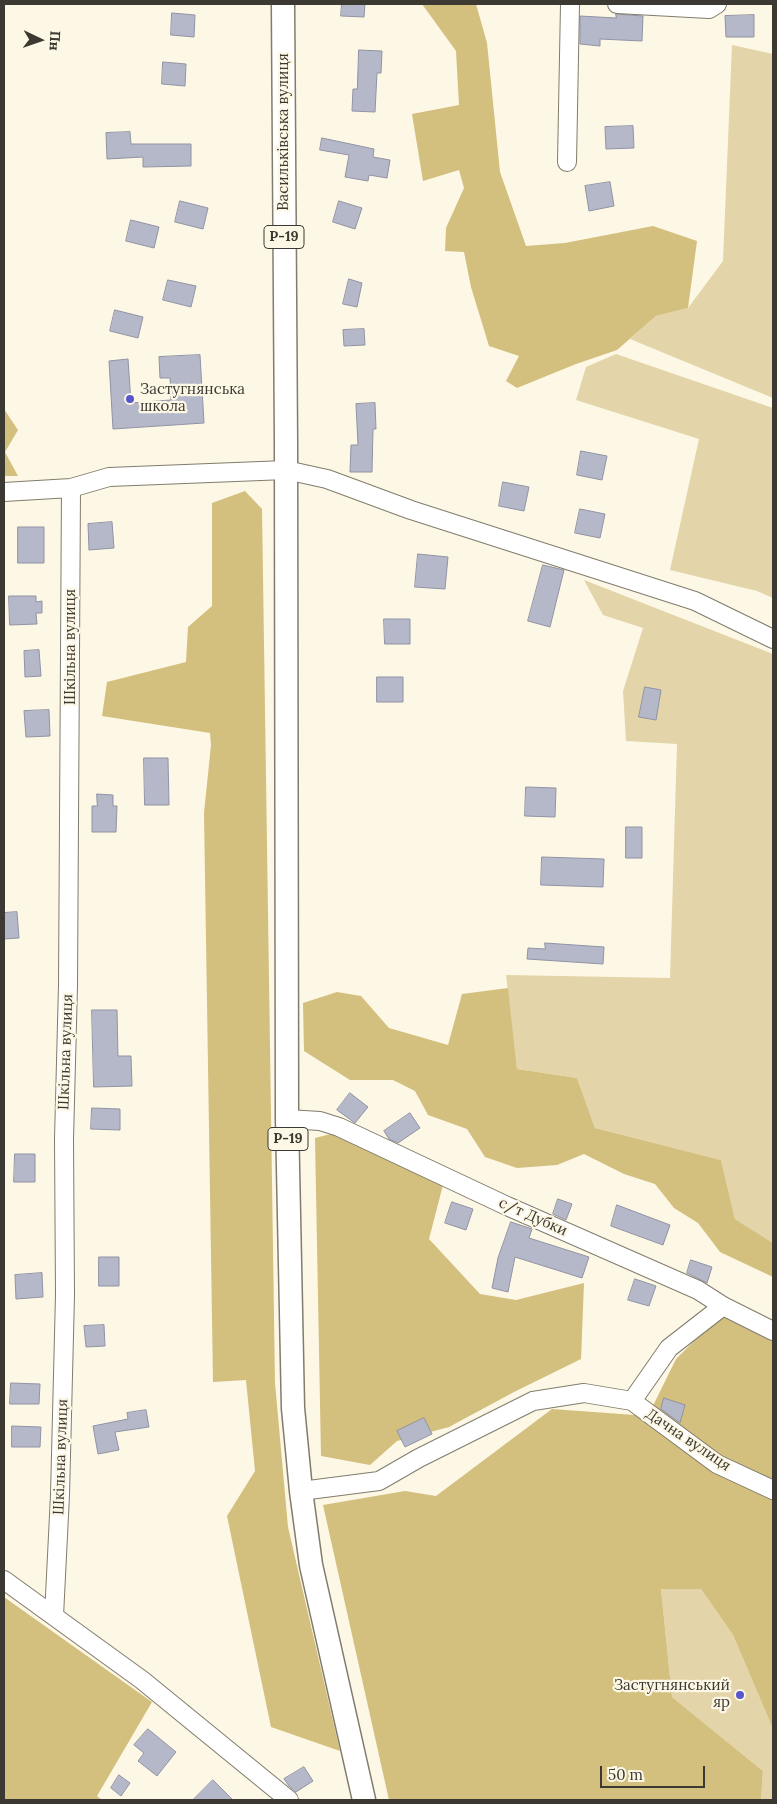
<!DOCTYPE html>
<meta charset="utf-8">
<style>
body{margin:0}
#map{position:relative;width:777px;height:1804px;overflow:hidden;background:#fdf7e5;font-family:Lora,serif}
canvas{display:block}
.frame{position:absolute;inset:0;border:5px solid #3c3932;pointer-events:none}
.north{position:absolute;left:15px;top:15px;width:50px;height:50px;-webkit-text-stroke:4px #fdf7e5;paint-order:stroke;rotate:93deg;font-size:14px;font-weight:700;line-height:20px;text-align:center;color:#3c3932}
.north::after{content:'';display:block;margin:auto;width:18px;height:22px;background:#3c3932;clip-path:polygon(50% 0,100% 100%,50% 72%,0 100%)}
.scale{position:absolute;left:600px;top:1766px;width:105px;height:22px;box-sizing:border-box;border:2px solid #3c3932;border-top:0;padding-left:6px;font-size:15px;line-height:18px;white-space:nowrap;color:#3c3932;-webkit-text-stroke:4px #fdf7e5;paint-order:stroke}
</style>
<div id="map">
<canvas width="777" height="1804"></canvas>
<div class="frame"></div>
<div class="north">Пн</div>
<div class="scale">50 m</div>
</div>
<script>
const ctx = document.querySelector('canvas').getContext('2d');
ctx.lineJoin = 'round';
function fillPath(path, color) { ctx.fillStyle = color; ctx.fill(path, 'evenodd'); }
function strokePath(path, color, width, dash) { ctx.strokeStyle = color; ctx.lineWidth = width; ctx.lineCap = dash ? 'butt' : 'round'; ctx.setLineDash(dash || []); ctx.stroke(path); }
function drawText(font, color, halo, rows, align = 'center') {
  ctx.font = font + ' Lora,serif'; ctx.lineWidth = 4.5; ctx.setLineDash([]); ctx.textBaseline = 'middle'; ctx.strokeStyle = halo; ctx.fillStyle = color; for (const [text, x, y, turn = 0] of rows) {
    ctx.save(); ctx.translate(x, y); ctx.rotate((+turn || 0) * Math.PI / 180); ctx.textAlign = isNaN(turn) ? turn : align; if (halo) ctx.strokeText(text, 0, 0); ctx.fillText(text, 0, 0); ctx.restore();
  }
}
fillPath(new Path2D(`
 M732,45l41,9v344l-143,-59 26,-23 32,-8 35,-47z
 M616,354l157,54v190l-16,-7 -87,-21 29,-131 -123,-39 10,-33z
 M584,580l189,74v589l-38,-24 -14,-59 -126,-32 -18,-50 -60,-9 -11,-94 164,3 7,-234 -51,-3 -3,-50 20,-63 -40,-13z
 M661,1589h40l32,46 40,94v71h-12l2,-29 -91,-74z`), '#e3d5a9');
fillPath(new Path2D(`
 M422,4h54l11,39 13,129 26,74 39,-3 88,-17 44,15 -9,67 -32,8 -39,34 -41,14 -59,24 -11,-7 13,-25 -30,-10 -18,-59 -7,-35 -19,-1 1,-23 18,-40 -5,-18 -36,11 -11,-67 47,-9 -3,-54z
 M4,409l14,21 -13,22 13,24h-14z
 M245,491l17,18 13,874 13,144 52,224 -69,-24 -44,-211 28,-45 -9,-91 -33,2 -9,-569 7,-68 -1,-12 -108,-17 5,-34 79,-20 2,-35 24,-21v-103z
 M508,988l9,81 60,9 18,50 126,32 14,59 38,24v34l-53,-25 -22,-29 -24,-15 -19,-24 -31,-10 -40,-20 -27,11 -40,3 -32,-11 -18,-28 -39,-14 -13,-24 -22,-11h-43l-46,-29 -1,-48 34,-11 24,4 28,32 59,17 14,-51z
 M335,1133l108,52 -14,54 51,55 36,6 68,-17 -3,76 -67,33 -65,35 -52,14 -27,24 -49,-9 -6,-318z
 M723,1312l50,27v390l-40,-94 -32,-46h-40l11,108 91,74 -2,29h-372l-66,-295 82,-14 31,5 116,-87 96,7 28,-57z
 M4,1597l148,105 -55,94 5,4h-98z`), '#d3bf7e');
const building = new Path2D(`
 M342,4h23l-1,13 -23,-1z
 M172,13l23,2 -1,22 -23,-2z
 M616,14l27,2 -1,25 -42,-2v7l-20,-2v-28l36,2z
 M754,15v22h-28l-1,-21z
 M359,50l23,1 -1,22h-4l-2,39 -23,-1 1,-22h4z
 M163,62l23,2 -1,22 -23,-2z
 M633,126l1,22 -28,1 -1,-22z
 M130,132l1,12h60v22l-48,1v-10l-36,2 -1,-26z
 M322,138l52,11 -1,8 17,3 -3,18 -18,-3 -1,6 -23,-4 4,-22 -29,-5z
 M610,182l4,24 -25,5 -4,-25z
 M180,201l28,7 -5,21 -28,-7z
 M339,201l23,7 -7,21 -22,-7z
 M131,220l28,7 -5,21 -28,-7z
 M349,279l13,4 -5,24 -14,-3z
 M168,280l28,6 -5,21 -28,-7z
 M115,310l28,7 -5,21 -28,-7z
 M364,329l1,16 -21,1 -1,-16z
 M200,355l4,68 -91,6 -4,-68 19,-2 3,44 40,-3 -1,-22h-10l-1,-21z
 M375,403l1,26h-3l-1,43h-22l1,-27h7l-2,-41z
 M581,451l26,5 -5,24 -25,-5z
 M503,482l26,5 -5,24 -25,-5z
 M580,509l25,5 -5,24 -25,-5z
 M112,522l2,26 -25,2 -1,-26z
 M18,527h26v36h-26z
 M418,554l30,3 -3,32 -30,-2z
 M543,565l21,5 -14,57 -22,-6z
 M9,596h27v6l6,-1v12h-6l1,11 -27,1z
 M384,619h26v25h-25z
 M39,650l2,26 -16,1 -1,-26z
 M377,677h26v25h-26z
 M645,687l16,3 -5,30 -17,-3z
 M49,710l1,26 -24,1 -2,-26z
 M144,758h24l1,47h-24z
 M526,787l30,1 -1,29 -30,-1z
 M97,794l16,1v11h4l-1,26h-24v-26h5z
 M626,827h16v31h-16z
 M542,857l62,2 -1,28 -62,-2z
 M17,912l2,26 -15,1v-26z
 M545,943l59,4 -1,17 -76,-5 1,-11 17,1z
 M92,1010h25l1,46h13l1,30 -38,1z
 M350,1093l18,14 -13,16 -18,-13z
 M92,1108l28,1v21l-29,-1z
 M410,1113l10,15 -22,15 -9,-4 -5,-8z
 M15,1154h20v28h-21z
 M558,1199l14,5 -6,16 -13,-6z
 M452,1202l21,7 -7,21 -21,-7z
 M617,1205l53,20 -7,20 -52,-19z
 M511,1222l21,7 -3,9 60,19 -7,21 -67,-21 -7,35 -16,-4 6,-30z
 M99,1257h20v29h-20z
 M691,1260l21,7 -5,16 -20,-10z
 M42,1273l1,24 -27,2 -1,-24z
 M635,1279l21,7 -7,20 -21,-6z
 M104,1325l1,21 -19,1 -2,-21z
 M11,1383l29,1 -1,20h-29z
 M664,1398l21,7 -5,18 -19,-14z
 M146,1410l3,17 -34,5 4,18 -21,4 -5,-28 35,-7 -1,-6z
 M424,1418l8,16 -27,13 -8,-16z
 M12,1426l29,1 -1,20h-28z
 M148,1729l28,23 -19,24 -19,-15 6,-8 -10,-8z
 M304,1767l9,14 -17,11 -7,-6 -5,-7z
 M119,1775l11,8 -9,13 -10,-8z
 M213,1780l20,20h-40z`);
fillPath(building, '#b5b8c9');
strokePath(building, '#9193a4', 1);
const minor = new Path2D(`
 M617,4l92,5 8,-5
 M567,162l3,-158
 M4,492l67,-4 38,-11 177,-7 41,9 84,31 284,91 78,38
 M287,1119l33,2 19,6 168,79 191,84 25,16 50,25
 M632,1401l85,63 56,26
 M301,1491l78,-10 40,-23 114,-57 51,-8 48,8 37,-53 54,-42
 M4,1580l138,100 147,120
 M54,1616l6,-121 5,-200 -1,-156 4,-154 3,-497`);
const major = new Path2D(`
 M283,4l3,439 1,676 6,289 8,83 10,74 53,235`);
strokePath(minor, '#817c6c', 20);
strokePath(major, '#817c6c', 25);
strokePath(minor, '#fff', 18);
strokePath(major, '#fff', 22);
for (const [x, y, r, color] of [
 [130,399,5,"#5756cd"],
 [740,1695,5,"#5756cd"]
]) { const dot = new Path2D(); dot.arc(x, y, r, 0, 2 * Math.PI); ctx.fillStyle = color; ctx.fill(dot); strokePath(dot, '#fdf7e5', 2); }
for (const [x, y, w] of [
 [284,237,40],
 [288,1139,40]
]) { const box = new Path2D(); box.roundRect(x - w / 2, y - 11.5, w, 23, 4); ctx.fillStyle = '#fdf7e5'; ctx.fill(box); strokePath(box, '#3c3932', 1); }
drawText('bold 14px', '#3c3932', null, [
 ["Р-19",284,237],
 ["Р-19",288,1139]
]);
drawText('15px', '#3c3932', '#fdf7e5', [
 ["Васильківська вулиця",284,132,-90],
 ["Шкільна вулиця",71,647,-90],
 ["Шкільна вулиця",66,1052,-88],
 ["с/т Дубки",533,1217,24],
 ["Дачна вулиця",688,1440,34],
 ["Шкільна вулиця",61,1457,-88]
]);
drawText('15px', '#3c3932', '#fdf7e5', [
 ["Застугнянська",140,390],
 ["школа",140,407],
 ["Застугнянський",730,1686,"right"],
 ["яр",730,1703,"right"]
], 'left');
</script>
